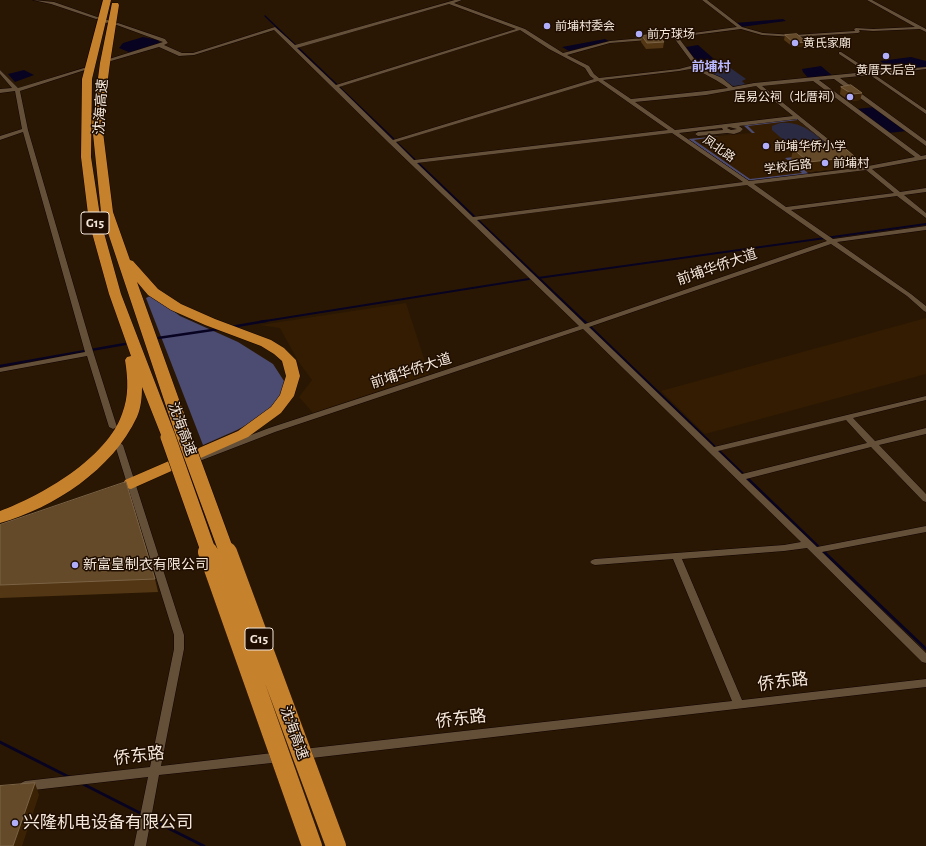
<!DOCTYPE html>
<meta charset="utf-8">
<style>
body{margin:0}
canvas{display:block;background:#291703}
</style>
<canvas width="926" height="846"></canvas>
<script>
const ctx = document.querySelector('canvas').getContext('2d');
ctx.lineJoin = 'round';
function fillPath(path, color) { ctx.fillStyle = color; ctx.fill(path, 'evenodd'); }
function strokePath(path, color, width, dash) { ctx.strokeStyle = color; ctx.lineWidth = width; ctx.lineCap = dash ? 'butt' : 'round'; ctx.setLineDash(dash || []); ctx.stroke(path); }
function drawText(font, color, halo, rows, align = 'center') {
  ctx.font = font + ' "Alegreya Sans","Noto Sans SC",sans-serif'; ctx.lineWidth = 3; ctx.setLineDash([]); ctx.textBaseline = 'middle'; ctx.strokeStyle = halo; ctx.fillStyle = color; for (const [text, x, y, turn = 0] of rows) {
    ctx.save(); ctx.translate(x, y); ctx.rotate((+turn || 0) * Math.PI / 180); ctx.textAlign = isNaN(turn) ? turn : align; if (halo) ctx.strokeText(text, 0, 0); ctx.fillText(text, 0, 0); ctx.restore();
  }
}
fillPath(new Path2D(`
 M799,118l42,35 -49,6 17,15 -54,7 -7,-1 -60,-41 63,-6 -8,-8z
 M406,303l23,71 -116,39 -14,-16 13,-17 -14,-19 -18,-33 -20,-3z
 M926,318v56l-221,60 -44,-43z`), '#331c01');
fillPath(new Path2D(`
 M709,65l5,4 15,-2 17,12 -4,2 4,4 -13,1 -34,-20z
 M780,123c23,-2 34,11 50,25l-34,3 -24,-21v-4z`), '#2b2a43');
fillPath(new Path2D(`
 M799,118l42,35 -49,6 17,15 -58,7 -3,-1 -60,-41 33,-3 -27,4 56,39 52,-6 -17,-15 51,-6 -38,-32 -50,6 7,7h-3l-9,-8z
 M152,295l28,21 58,26 35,22 11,17v13l-23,23 -24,13 -34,15 -57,-147z`), '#4c4b72');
fillPath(new Path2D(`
 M783,19l3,2 -45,6 -6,-4z
 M143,37l15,3 2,3 -29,10 -12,-5 4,-5z
 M605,39l4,2 -40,10 -7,-4z
 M698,45l16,14 1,3 -16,3 -2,-2 -11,-16z
 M911,57l15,4v7l-32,3 -14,-10z
 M821,66l13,11 -25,2 -6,-7 -1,-3z
 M24,70l10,5 -19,7 -7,-8z
 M875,107l32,24 -19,2 -32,-24z`), '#080321');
strokePath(new Path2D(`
 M265,16l132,126`), '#080321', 1.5);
strokePath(new Path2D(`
 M395,141l190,181
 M538,278l388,-54
 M259,322l270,-43`), '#080321', 2);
strokePath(new Path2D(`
 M584,321l241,232
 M231,327l35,-6
 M158,338l61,-9
 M0,366l125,-22`), '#080321', 2.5);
strokePath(new Path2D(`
 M824,552l102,97
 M0,742l69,35
 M81,783l61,31
 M148,818l56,28`), '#080321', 3);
const street = new Path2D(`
 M33,0l21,2 46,16 -4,1 -45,-15z
 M455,0h7l-8,3 71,26 38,24 47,-12 76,-7 51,-7 -35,-27h5l35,27 21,6 31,2 61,-4 -1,-2 2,-1 17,1 42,-2 -48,-27h5l54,29v3l-6,-3 -47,2 -14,-1 1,2 -2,1 -64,4 -32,-2 -21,-6 -63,8 21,28 7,6 16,7 11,9 21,-4 112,-11 -27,-18v-2h2l31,20 54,-5v2l-51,6 51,35v4l-56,-39 -30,3 86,63v5l-92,-67 -15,1 102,76 5,-1v4l-54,10 28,23 26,-4v4l-22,3 22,18v5l-29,-22 -106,14 42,29 93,-13v4l-89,12 74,52 15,12v6l-2,-1 -17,-15 -76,-52 -242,83 125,120 212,-51v4l-73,18 22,23 51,-13v6l-47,11 47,49v8l-3,-1 -52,-54 -125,32 71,68 109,-21v6l-104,20 104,101v10l-4,-1 -115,-114 -23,3 -102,8 60,141 184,-21v8l-623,72 -4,-2 -1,-3 1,-3 4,-2 429,-48 -59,-142 -78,6 -3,-1 -2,-2 2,-2 3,-1 189,-14 17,-3 -218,-213 -308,103 -78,30h-6l-1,-2 1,-2 78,-30 310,-102 -190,-183 -115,-113 -80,25 -15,1 -20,-9 -48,14 -2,-1v-1l54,-17 -49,-18 4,-1 47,16 3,4 -4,2 18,8h11l82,-26 20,18zM449,4l67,25 -180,56 -39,-37zM520,30l29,19 36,19 5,8 4,3 -201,61 -54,-53zM674,38l20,27 -15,4 -80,9 -5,-4 -5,-8 -22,-11 43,-12zM696,68c10,8 22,12 32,20l-22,3 -75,8 -28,-19 76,-9zM598,81l70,49 -254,30 -18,-18zM813,81l102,76 -52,10 -101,-81zM756,86l37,30 -118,14 -40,-28 71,-7zM797,119l60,49 -108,13 -70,-48 43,-5 1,2 -25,2 -3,2 3,2 29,-3 7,1 6,-2 3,-3 -4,-3zM729,127l8,2 -6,1 -4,-2zM672,133l71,49 -270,35 -56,-54zM866,170l28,23 -108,14 -32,-23zM747,185l80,56 -242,83 -108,-104zM846,420l21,23 -125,31 -24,-23z
 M104,20h4l2,2 -4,1 -2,-2z
 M84,68l4,1 -68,22 8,39 64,218 25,79 -4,2 -4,-2 -22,-71 -87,16v-4l85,-16 -62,-220 -23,8v-4l22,-7 -7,-38 -15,2v-4l12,-1 -12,-14v-4l18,18z
 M119,442l4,3 61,190v14l-23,117 120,-14 4,2 1,3 -1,3 -4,2 -122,13 -13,71h-12l14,-69 -123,14 -4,-2 -2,-3 2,-3 4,-2 125,-14 24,-118v-14l-59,-190z`);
const highway = new Path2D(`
 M103,0h8l-19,79 -1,78 10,65 20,72 55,143 -3,3 -5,2 -5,-2 -21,-53c0,10 -1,21 -5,30 -24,52 -83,91 -137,106v-12c41,-15 107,-53 122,-97 7,-18 6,-35 3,-54l2,-3 4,-1 -22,-62 -20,-72 -8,-65 1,-78z
 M112,3h6l1,2 -9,58 -8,61 11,88 17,48 3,1 25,28 23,15 34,15 56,21 13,8 12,12 4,16 -6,20 -13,17 -33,24 -117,52 -6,-1 -2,-4 2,-4 113,-49 33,-24 9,-12 6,-19 -4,-15 -8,-7 -13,-8 -56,-21 -34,-15 -23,-15 -11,-13 54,151 -3,3 -5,2 -5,-2 -3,-3 -74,-221 -9,-88 8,-61z`);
strokePath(street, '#110300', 1);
strokePath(highway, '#110300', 1);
fillPath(street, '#644f39');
fillPath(highway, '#c6812c');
const highwayBridgeFar1 = new Path2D(`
 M183,433l44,120
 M168,437l41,116`);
const highwayBridge = new Path2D(`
 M208,552l104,294
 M227,552l109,294`);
strokePath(highwayBridgeFar1, '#110300', 16, []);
strokePath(highwayBridge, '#110300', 20, []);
strokePath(highwayBridgeFar1, '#c6812c', 15);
strokePath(highwayBridge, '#c6812c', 20);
fillPath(new Path2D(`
 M785,35l21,7v4l-13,1 -9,-7z
 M642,36l22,6 -1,6 -17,1 -5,-7z
 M841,87l21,6 -2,7 -10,1 -10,-7z
 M793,149l60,18 -46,5 -16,-13z
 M0,525l155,54 3,13 -158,6z`), '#533714');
fillPath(new Path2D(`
 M806,42v4l-13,1 1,-4z
 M862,93l-2,7 -10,1 2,-7z
 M855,157l-2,10 -46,5 2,-10z
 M35,783l4,12 -17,51h-9z`), '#3b2204');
const building = new Path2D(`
 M658,34l6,8 -17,1 -5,-7z
 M797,34l9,8 -12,1 -9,-8z
 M851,85l11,8 -10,1 -11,-7z
 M839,143l16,14 -46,5 -16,-13z
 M126,482l29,97 -155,6v-60z
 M35,783l-22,63h-13v-60z`);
fillPath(building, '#644a29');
strokePath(building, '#7b6345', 1);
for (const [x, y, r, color] of [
 [547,26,4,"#b0aefa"],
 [639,34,4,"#b0aefa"],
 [795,43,4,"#b0aefa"],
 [886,56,4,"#b0aefa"],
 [850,97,4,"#b0aefa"],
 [766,146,4,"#b0aefa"],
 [825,163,4,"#b0aefa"],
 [75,565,4,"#b0aefa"],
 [15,823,4,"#b0aefa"]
]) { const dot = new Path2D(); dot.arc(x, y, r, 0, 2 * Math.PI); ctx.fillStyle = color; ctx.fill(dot); strokePath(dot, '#1f0e00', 1.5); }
drawText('12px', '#f4e7db', '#1f0e00', [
 ["前埔村委会",555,26],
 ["前方球场",647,34],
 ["黄氏家廟",803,43],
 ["黄厝天后宫",886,70,"center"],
 ["居易公祠（北厝祠）",842,97,"right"],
 ["前埔华侨小学",774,146],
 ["前埔村",833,163]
], 'left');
drawText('12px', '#f4e7db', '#1f0e00', [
 ["凤北路",719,149,35],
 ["学校后路",788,167,-7]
]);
drawText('bold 13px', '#b8b7fe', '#1f0e00', [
 ["前埔村",711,67]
]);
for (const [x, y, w] of [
 [95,223,28],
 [259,639,28]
]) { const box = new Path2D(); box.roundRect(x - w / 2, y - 11, w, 22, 3); ctx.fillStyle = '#1f0e00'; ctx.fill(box); strokePath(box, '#f4e7db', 1); }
drawText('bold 13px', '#f4e7db', null, [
 ["G15",95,223],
 ["G15",259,639]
]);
drawText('14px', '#f4e7db', '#1f0e00', [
 ["沈海高速",101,107,-86],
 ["前埔华侨大道",717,267,-19],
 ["前埔华侨大道",411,371,-18],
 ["沈海高速",182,429,70],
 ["沈海高速",294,733,70]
]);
drawText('14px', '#f4e7db', '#1f0e00', [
 ["新富皇制衣有限公司",83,565]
], 'left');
drawText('17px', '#f4e7db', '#1f0e00', [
 ["侨东路",783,682,-7],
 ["侨东路",461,719,-7],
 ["侨东路",139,756,-7]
]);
drawText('17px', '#f4e7db', '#1f0e00', [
 ["兴隆机电设备有限公司",23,823]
], 'left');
</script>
